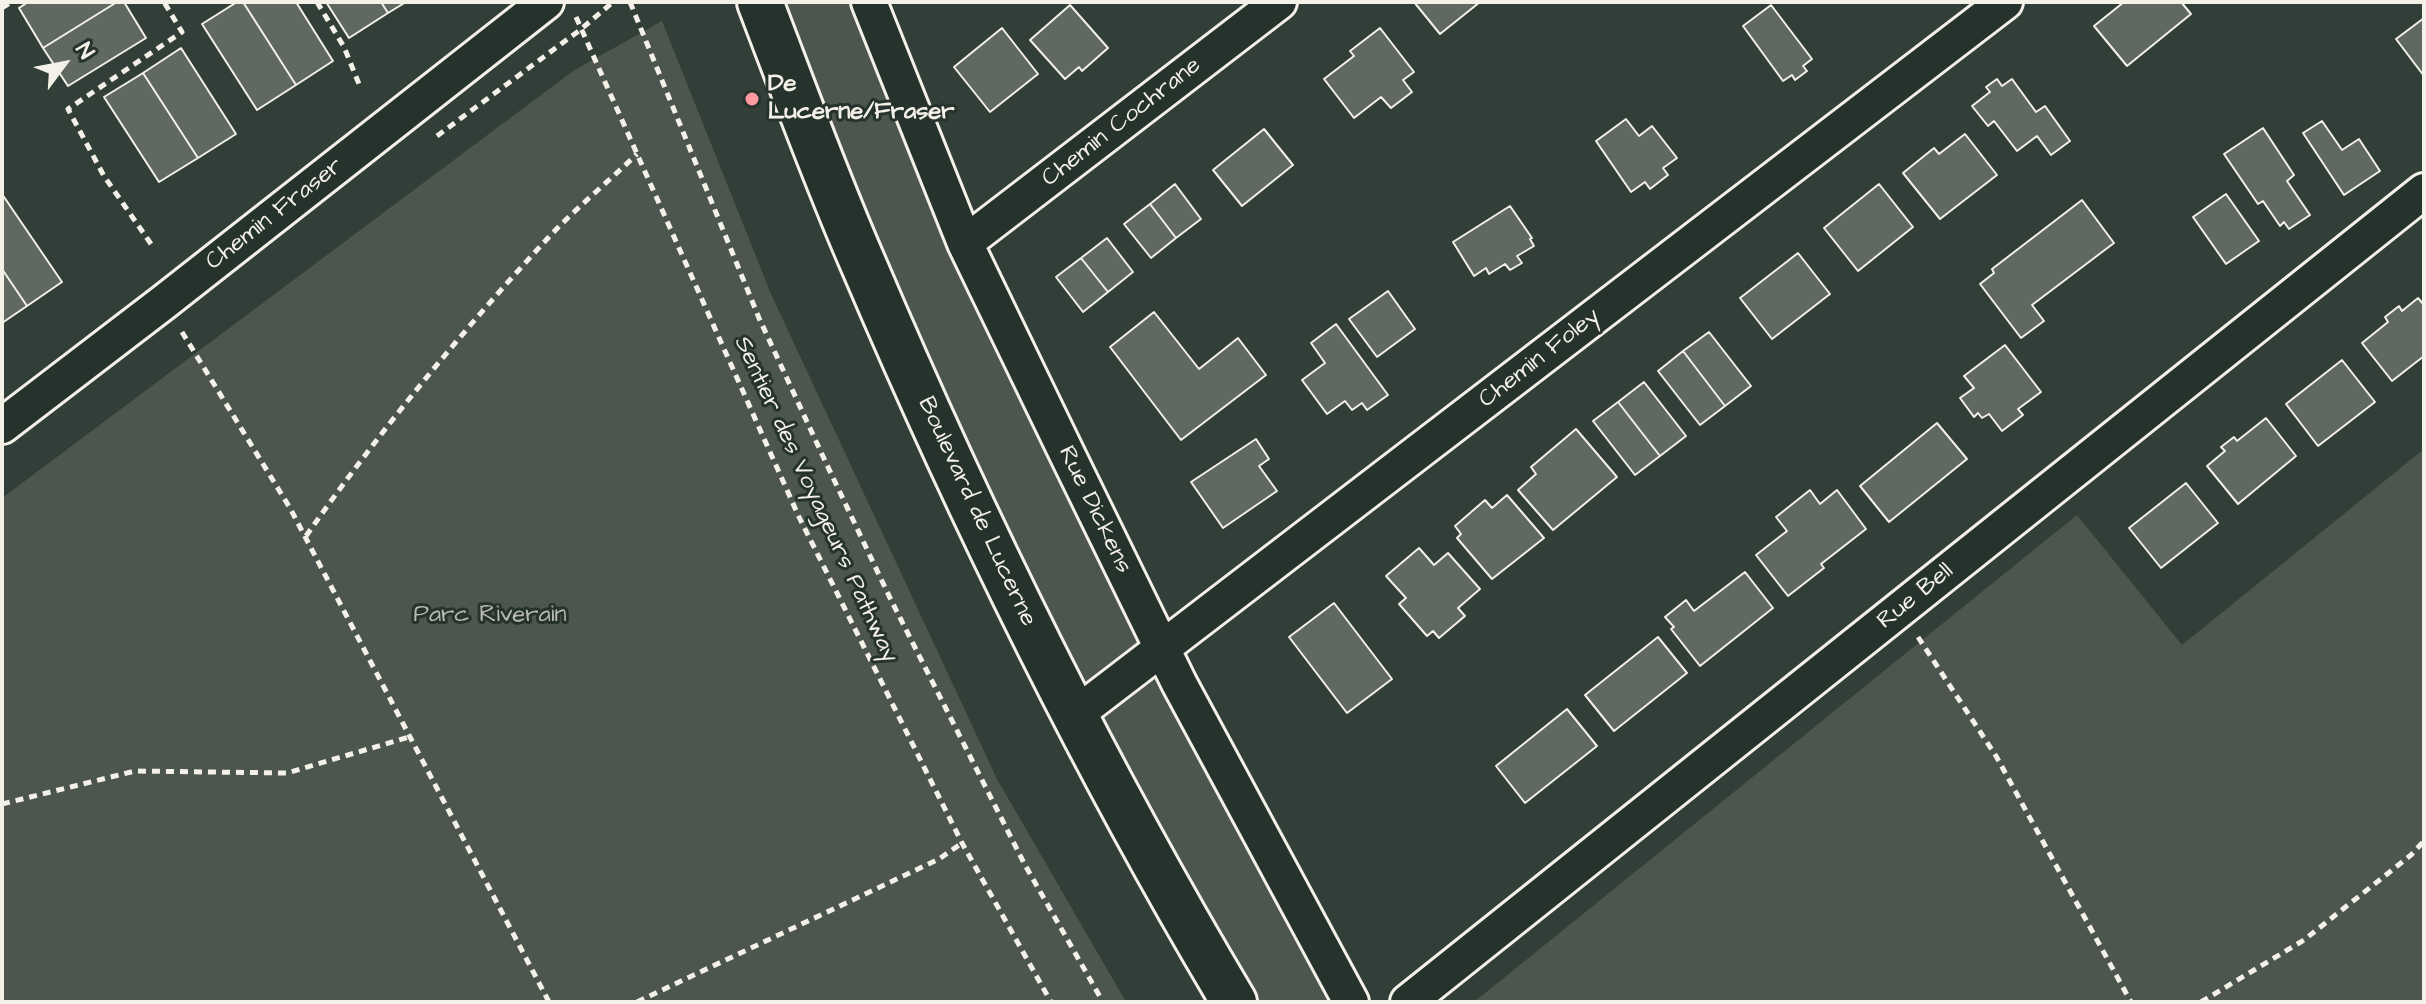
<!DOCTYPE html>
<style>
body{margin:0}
#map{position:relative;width:2426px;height:1004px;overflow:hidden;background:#323e38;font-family:"Architects Daughter",sans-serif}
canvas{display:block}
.frame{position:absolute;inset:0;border:4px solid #f4f1e8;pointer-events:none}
.north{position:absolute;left:24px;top:24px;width:80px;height:80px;-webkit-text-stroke:6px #26332d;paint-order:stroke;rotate:58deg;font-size:22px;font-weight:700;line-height:32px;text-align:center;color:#f4f1e8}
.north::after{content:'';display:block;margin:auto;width:28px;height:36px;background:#f4f1e8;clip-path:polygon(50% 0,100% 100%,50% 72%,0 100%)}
</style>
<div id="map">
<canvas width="2426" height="1004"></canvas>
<div class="frame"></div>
<div class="north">N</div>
</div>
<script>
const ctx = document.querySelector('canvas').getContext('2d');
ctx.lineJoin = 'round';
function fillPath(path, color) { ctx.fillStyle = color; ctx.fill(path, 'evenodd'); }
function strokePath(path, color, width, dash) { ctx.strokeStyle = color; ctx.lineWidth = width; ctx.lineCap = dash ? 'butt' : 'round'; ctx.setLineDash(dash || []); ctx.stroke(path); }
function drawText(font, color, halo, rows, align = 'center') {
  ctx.font = font + ' "Architects Daughter",sans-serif'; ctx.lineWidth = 6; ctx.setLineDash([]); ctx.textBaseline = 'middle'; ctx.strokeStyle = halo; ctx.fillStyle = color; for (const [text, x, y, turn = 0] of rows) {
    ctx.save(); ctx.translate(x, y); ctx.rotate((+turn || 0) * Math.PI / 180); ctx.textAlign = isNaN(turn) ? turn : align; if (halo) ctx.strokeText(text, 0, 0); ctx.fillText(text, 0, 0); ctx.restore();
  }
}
fillPath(new Path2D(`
 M760,2h109l43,110 439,890h-117l-90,-160z
 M662,21l109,273 226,485 129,223h-1124v-504l571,-427z
 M2424,449v553h-950l603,-487 105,130z`), '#4c564f');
const building = new Path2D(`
 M28,2h89l-74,46 -24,-40z
 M117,2h7l22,36 -78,48 -25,-38z
 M237,2h6l53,83 -39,25 -55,-86z
 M243,2h53l37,59 -37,24z
 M326,2h55l7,11 -39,25z
 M381,2h25l-18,11z
 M1414,2h66l-40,32z
 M2124,2h57l10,12 -64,52 -33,-40z
 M1070,5l38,43 -26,23 -3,-4 -14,12 -35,-39z
 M1771,5l41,54 -9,7 4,5 -12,9 -3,-5 -9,6 -40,-55z
 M2424,18v58l-28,-37z
 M1002,28l36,46 -48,38 -36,-45z
 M1380,28l34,44 -11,8 9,12 -21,16 -10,-11 -27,21 -30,-39 30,-23 -4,-5z
 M181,48l55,86 -38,24 -55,-85z
 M143,73l55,85 -39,24 -55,-85z
 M1997,79l5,7 10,-7 24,33 9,-6 25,35 -19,14 -14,-19 -20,15 -23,-30 -6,5 -16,-20 18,-14 -4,-5z
 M1626,119l13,17 13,-10 25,32 -14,10 5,7 -18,14 -5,-7 -14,10 -35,-51z
 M2322,121l20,29 17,-11 21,32 -36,24 -41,-62z
 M2263,128l31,47 -7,6 23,34 -21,14 -5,-7 -4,4 -17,-25 -5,3 -34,-50z
 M1264,129l29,36 -51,41 -29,-36z
 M1965,134l32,41 -57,44 -37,-46 31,-25 5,6z
 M1175,184l26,35 -25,19 -26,-34z
 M1879,184l34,43 -55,44 -34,-43z
 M2,194l60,88 -35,24 -25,-37z
 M2226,194l33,47 -33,23 -33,-47z
 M2082,200l32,43 -82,62 12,16 -23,17 -41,-54 14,-11 -2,-4z
 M1150,204l26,34 -25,20 -27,-34z
 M1510,206l22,32 -2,1 4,7 -17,10 5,7 -12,7 -5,-6 -16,10 -3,-6 -12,8 -21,-34z
 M1107,238l26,34 -25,20 -27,-34z
 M1798,253l32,41 -58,45 -32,-41z
 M1081,258l27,34 -25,20 -27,-35z
 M2,269l25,37 -25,17z
 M1388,291l27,38 -38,28 -28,-38z
 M2418,298l6,7v51l-32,25 -30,-38 26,-21 -3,-5 14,-11 3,5z
 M1154,312l45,57 39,-31 28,37 -85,65 -71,-93z
 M1336,324l52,71 -21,15 -5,-7 -10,7 -7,-9 -18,13 -25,-34 23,-17 -14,-20z
 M1709,332l42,54 -26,20 -42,-55z
 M2005,345l36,47 -23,17 5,6 -21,16 -13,-17 -7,4 -4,-5 -4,4 -14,-19 14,-10 -10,-12z
 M1683,351l42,55 -25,19 -42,-54z
 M2342,360l33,42 -57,44 -32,-42z
 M1644,382l42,54 -26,20 -42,-54z
 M1618,402l42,54 -25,19 -42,-54z
 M2266,418l30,38 -58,48 -31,-38 18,-15 -4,-4 13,-10 3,4z
 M1937,423l30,36 -78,63 -29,-36z
 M1576,429l41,48 -64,53 -35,-40 18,-16 -5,-7z
 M1256,439l13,20 -10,7 18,25 -54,37 -32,-46z
 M2186,483l32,40 -57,45 -32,-40z
 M1810,490l10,14 17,-14 29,39 -45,35 3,4 -36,28 -32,-41 31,-24 -11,-14z
 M1507,495l37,43 -52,41 -35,-41 4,-4 -6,-8 30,-26 7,8z
 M1419,548l15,17 14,-12 32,36 -22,19 7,8 -26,22 -6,-7 -6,5 -28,-32 7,-6 -20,-22z
 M1745,572l28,36 -73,58 -29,-37 3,-2 -9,-10 21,-17 8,11z
 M1334,603l58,76 -45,34 -58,-76z
 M1658,637l29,36 -73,58 -29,-36z
 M1567,709l30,37 -72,57 -29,-37z`);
fillPath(building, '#5f6861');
strokePath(building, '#f4f1e8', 2);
const minor = new Path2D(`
 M869,2l96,241 104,215 110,225 172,319
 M965,243l314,-241
 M2,426l162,-124 382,-300
 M1075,715l930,-713
 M1408,1002l1016,-811`);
const major = new Path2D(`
 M760,2c33,86 65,174 102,259 108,254 230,503 372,741`);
strokePath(minor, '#f4f1e8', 40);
strokePath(major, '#f4f1e8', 50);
strokePath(new Path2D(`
 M317,2l27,45 15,37
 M630,2l129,316 68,147 64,135 134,265 78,137
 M2,8l9,-6
 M576,17l223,500 163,326 89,159
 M437,136l143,-106 33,-28
 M151,244l-47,-68 -36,-67 114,-77 -18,-30
 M182,332l108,176 259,494
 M306,536c73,-104 156,-205 242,-298 28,-30 60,-56 89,-84
 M1918,637l78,119 135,246
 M2,804l133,-33 152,2 122,-36
 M637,1002l302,-143 23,-16
 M2201,1002l103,-62 107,-85 13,-14`), '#f4f1e8', 5, [8, 6]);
strokePath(minor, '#26332d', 34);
strokePath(major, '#26332d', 44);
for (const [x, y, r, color] of [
 [752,99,8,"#ff9aa2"]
]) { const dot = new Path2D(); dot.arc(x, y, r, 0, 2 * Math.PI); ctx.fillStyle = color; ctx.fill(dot); strokePath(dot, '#26332d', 3); }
drawText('bold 24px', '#f4f1e8', '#26332d', [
 ["De",768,85],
 ["Lucerne/Fraser",768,113]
], 'left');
drawText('24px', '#f4f1e8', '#26332d', [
 ["Chemin Cochrane",1122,123,-38],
 ["Chemin Fraser",275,215,-38],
 ["Chemin Foley",1540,359,-38],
 ["Sentier des Voyageurs Pathway",815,500,65],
 ["Rue Dickens",1094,510,64],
 ["Boulevard de Lucerne",976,512,65],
 ["Rue Bell",1916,597,-39]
]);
drawText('24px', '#b9bbb2', '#26332d', [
 ["Parc Riverain",490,616]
]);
</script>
